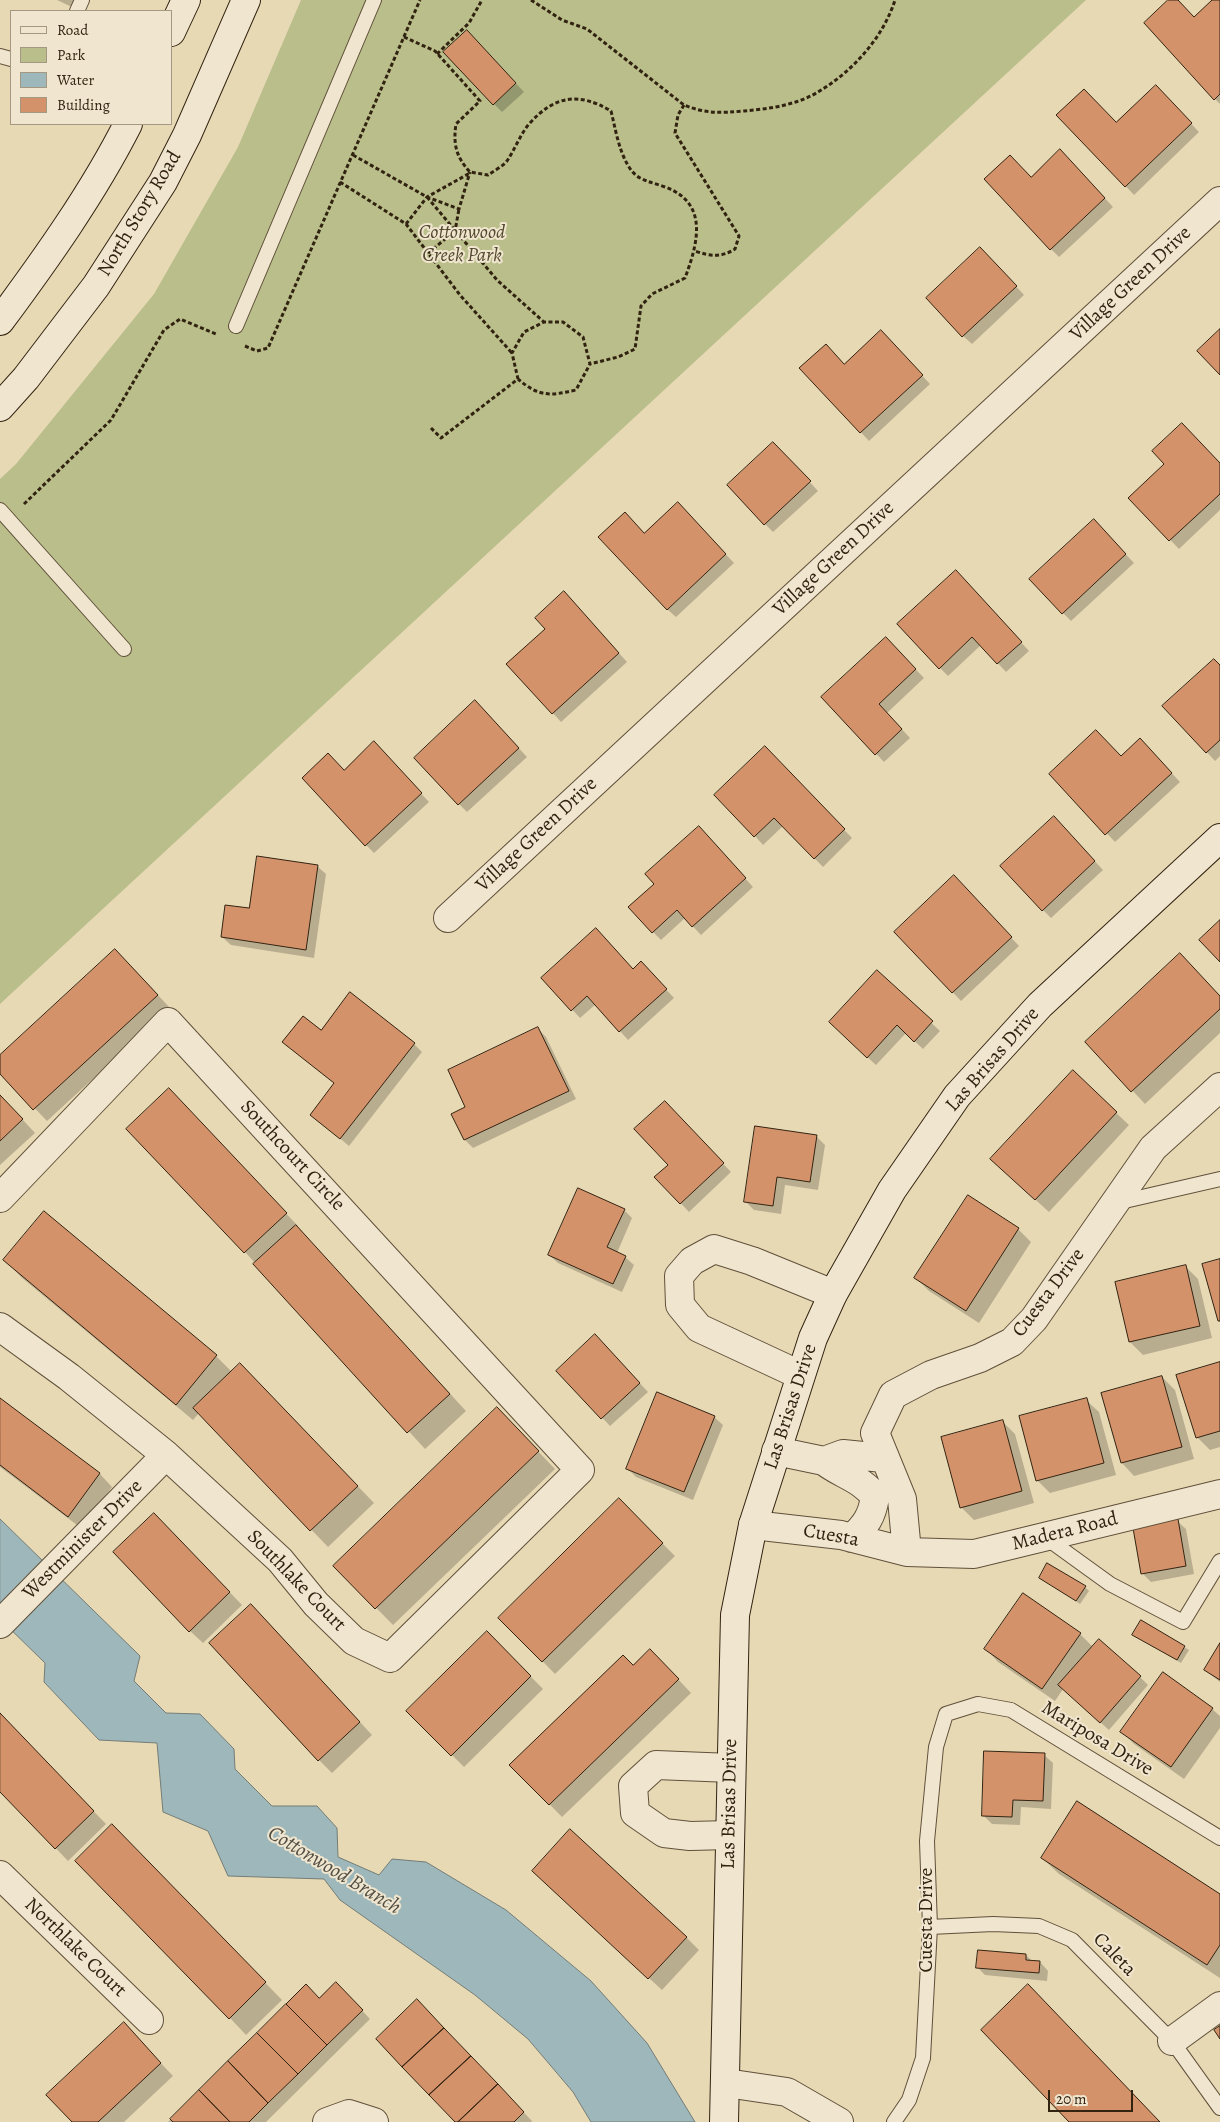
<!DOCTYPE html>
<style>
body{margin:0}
#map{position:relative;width:1220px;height:2122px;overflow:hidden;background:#e8d9b5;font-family:Alegreya,serif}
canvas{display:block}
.legend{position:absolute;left:10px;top:10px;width:162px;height:115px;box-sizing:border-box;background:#f0e6cf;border:1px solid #a49883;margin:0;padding:6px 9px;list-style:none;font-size:15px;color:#322311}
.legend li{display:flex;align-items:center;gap:10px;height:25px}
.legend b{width:25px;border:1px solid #a49883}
.scale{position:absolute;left:1048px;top:2090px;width:85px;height:22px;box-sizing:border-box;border:2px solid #322311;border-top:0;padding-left:6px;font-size:15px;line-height:18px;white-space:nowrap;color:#322311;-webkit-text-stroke:4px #f0e6cf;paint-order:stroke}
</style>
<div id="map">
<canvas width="1220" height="2122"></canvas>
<ul class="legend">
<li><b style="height:6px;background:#f0e6cf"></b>Road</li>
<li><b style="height:14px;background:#b9be8b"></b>Park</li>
<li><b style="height:14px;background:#9eb7ba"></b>Water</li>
<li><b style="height:14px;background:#d4926b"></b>Building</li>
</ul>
<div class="scale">20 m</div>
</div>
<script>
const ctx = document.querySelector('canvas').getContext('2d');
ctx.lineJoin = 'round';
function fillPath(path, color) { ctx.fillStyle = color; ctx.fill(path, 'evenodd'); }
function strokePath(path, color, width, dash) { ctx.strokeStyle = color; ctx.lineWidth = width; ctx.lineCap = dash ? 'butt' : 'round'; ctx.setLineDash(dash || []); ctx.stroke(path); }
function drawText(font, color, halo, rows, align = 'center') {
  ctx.font = font + ' Alegreya,serif'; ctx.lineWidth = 4; ctx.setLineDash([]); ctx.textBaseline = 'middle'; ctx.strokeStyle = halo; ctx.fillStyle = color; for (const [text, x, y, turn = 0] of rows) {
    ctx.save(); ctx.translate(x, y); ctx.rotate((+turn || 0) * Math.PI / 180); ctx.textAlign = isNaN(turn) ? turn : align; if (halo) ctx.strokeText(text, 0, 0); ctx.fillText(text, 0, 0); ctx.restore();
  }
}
fillPath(new Path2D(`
 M301,0h785l-1086,1004v-525l16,-15 138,-170 84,-147z`), '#b9be8b');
const water = new Path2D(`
 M0,1519l140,137 -6,25 32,32 34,1 34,35 1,20 37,37h45l20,22 1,29 41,18 13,-16 34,3 80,48 85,71 56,62 48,79h-104l-18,-30 -45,-53 -53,-44 -135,-95 -16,-21 -96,-3 -20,-45 -45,-19 -6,-69 -58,-3 -55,-58 1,-19 -45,-44z`);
fillPath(water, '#9eb7ba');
strokePath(water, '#737c76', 1);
fillPath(new Path2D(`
 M57,0h26l-5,10z
 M1170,0h7l17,18 20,-18h6v104l-5,-5z
 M475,40l49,52 -22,20 -8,-8z
 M1156,87l43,45 -65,63 -76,-80 58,9z
 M1069,159l44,48 -54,50 -8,-8 -20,-71z
 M989,257l35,38 -52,49 -9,-8z
 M889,340l41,44 -61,57 -68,-73 43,-3z
 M782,452l36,39 -45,41 -8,-8z
 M1220,464v46l-41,39 -49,-51z
 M686,512l48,51 -58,54 -9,-8 -22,-75z
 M1102,529l32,34 -63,58 -8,-8z
 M964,580l65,71 -23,21 -25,-27 -33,31 -8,-8z
 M572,601l55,61 -66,60 -53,-58 39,-35z
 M894,647l30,31 -37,35 23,25 -26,24 -62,-65z
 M1220,667v89l-5,5 -51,-55z
 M483,710l44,47 -60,55 -8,-8z
 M765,748l87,90 -29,29 -40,-41 -20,19 -8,-9z
 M1148,748l32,34 -65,60 -64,-68 70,-16z
 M382,752l47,50 -55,51 -8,-8 -22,-74z
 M1062,826l41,44 -52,48 -8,-8z
 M707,836l46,51 -52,48 -16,-17 -24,22 -8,-8z
 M317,866l9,8 -12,84 -83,-13 -9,-8 28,-27z
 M962,885l57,61 -58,55 -65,-69z
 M128,963l42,45 -123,113 -47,-49v-15z
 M633,970l16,1 25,27 -46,42 -32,-36 -16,14 -37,-40z
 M877,972l63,59 -17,18 -17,-16 -30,32 -37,-34z
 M1220,997v36l-75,71 -58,-62z
 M538,1029l8,8 30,62 -103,49 -8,-8 2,-32z
 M321,1032l93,12 8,8 -73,94 -38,-32 24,-30 -51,-42z
 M1073,1072l56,53 -80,87 -44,-40z
 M0,1095l35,38 -35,32z
 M181,1103l117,123 -1,1 169,184 -41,38 -180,-197z
 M673,1111l58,61 -42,40 -33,-35 13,-12z
 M816,1136l9,9 -7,45 -33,-5 -4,29 -27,-4 -9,-9z
 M624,1210l8,8 -15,35 8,4 9,8 -12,27 -64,-29 -9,-8z
 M44,1213l172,143 16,16 25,9 117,122 -46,44 -129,-134 -6,7 -172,-143 -16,-17z
 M1018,1229l13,13 -52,81 -50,-32 -13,-13z
 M1185,1266l13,13 14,59 -69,17 -13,-13 -14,-60z
 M603,1344l45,48 -38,34 -52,-55z
 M1220,1363v84l-10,3 -13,-13z
 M1162,1377l13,13 19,69 -60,17 -12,-13z
 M0,1399l100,75 12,13 -31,41 -81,-61z
 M1086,1400l13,12 17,63 -66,18 -13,-13z
 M714,1417l9,8 -30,75 -57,-23 -8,-8z
 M1002,1421l13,13 19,69 -60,17 -13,-13z
 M514,1426l41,43 -162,156 -58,-59z
 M619,1500l56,56 -120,118 -55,-56z
 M1177,1521l9,8 8,45 -43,8 -8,-8z
 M167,1527l75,78 -39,38 -13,-12z
 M1040,1578l45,9 4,4 -9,13z
 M264,1618l108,117 -40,38 -13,-13z
 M1141,1622l48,28 -8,13 -47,-28z
 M487,1632l56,57 -79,78 -56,-56z
 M1080,1634l13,13 47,30 8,8 -39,45 -46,-41 -8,12 -57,-39 -12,-13z
 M1220,1645v37l-15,-12z
 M663,1663l28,30 -129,124 -51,-52 122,-98z
 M1212,1709l8,7v12l-36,51 -50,-35 -12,-12z
 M0,1715l106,109 -38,37 -68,-71z
 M1044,1755l9,8 -2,46 -30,-2 -1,18 -28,-1 -9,-9z
 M129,1843l153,157 -36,35 -16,-17z
 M1042,1858l178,37v83l-161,-104z
 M546,1884l140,53 13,13 -37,40z
 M1026,1955l6,6 8,1 8,9 -1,10 -62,-6 -8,-8z
 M336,1983l34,36 -104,103h-98l138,-136 13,13z
 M425,2010l107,111 -1,1h-74z
 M136,2037l37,39 -49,46h-51z`), '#0003');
const building = new Path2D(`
 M1168,0h10l16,17 18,-17h8v94l-6,6 -70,-77z
 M467,30l49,53 -23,22 -50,-53z
 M1156,85l36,38 -67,64 -69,-72 28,-26 32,33z
 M1060,149l45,49 -55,52 -66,-71 26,-24 21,22z
 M980,247l37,39 -55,51 -36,-39z
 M1220,329v46l-23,-24z
 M881,330l42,45 -63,58 -61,-65 27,-24 18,20z
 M1182,423l38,40v31l-51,47 -41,-43 36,-34 -12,-13z
 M773,442l38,39 -47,44 -37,-40z
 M678,502l48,52 -59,56 -69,-73 27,-25 19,21z
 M1094,519l32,35 -64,60 -33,-35z
 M956,570l66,72 -25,22 -25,-27 -33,32 -42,-45z
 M564,591l55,62 -67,61 -46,-50 39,-35 -10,-11z
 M886,637l30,32 -37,35 23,25 -27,26 -54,-58z
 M1214,659l6,6v75l-14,13 -44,-47z
 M475,700l44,48 -61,57 -44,-47z
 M1096,730l25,26 19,-18 32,35 -67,62 -56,-61z
 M374,741l48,52 -57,53 -63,-68 26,-25 16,17z
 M765,746l80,83 -31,30 -40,-41 -20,19 -40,-42z
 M1054,816l41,45 -53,50 -42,-45z
 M699,826l47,52 -54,49 -15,-17 -25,23 -24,-26 26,-23 -9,-10z
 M257,856l61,9 -12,85 -85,-13 4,-32 24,3z
 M954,875l58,62 -60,56 -58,-61z
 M1220,920v42l-21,-22z
 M596,928l37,41 8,-8 26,28 -48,43 -32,-36 -16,15 -30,-33z
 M115,949l43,46 -125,115 -33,-36v-19z
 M1180,953l40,43v13l-89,83 -46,-50z
 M877,970l56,51 -19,21 -17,-17 -30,33 -38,-36z
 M350,992l65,51 -75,96 -30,-24 24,-32 -52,-41 21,-26 18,14z
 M538,1027l31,64 -105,49 -13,-26 14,-7 -17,-37z
 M1073,1070l44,42 -82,88 -45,-41z
 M169,1088l118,125 -43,40 -118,-124z
 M0,1095l23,24 -23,22z
 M665,1101l59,62 -44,41 -26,-27 14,-12 -34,-36z
 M755,1126l62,9 -7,47 -33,-5 -4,29 -29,-4z
 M578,1188l47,21 -18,38 19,9 -13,28 -65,-29z
 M968,1195l51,33 -53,83 -52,-33z
 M44,1211l173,144 -41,50 -173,-145z
 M296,1225l154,169 -43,39 -154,-169z
 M1220,1259v62h-2l-16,-57z
 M1186,1265l14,61 -71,16 -14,-60z
 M595,1334l45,49 -39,36 -45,-48z
 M1220,1362v69l-24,7 -20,-63z
 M240,1363l118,123 -48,45 -117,-123z
 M1162,1376l20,71 -61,16 -20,-70z
 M657,1392l58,24 -31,76 -58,-23z
 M0,1398l100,75 -32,44 -68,-52z
 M1087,1398l17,65 -68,18 -17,-65z
 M497,1407l42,44 -164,158 -42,-43z
 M1003,1420l19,71 -62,17 -19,-71z
 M619,1498l44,45 -121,119 -44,-44z
 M154,1513l76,79 -41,40 -76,-80z
 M1178,1519l8,47 -45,8 -8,-46z
 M1047,1563l39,23 -10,15 -37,-23z
 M1023,1593l58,40 -39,56 -58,-40z
 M251,1604l109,118 -42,39 -109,-118z
 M1141,1620l44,26 -8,14 -45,-25z
 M487,1631l44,45 -80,80 -45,-45z
 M1099,1639l42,37 -41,47 -42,-38z
 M1220,1643v37l-16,-10z
 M650,1649l29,30 -130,126 -40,-40 114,-110 10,10z
 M1163,1672l50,36 -42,59 -51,-35z
 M0,1713l94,98 -39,38 -55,-57z
 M984,1751l61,2 -2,48 -30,-1 -1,17 -30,-1z
 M1077,1801l143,93v51l-13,20 -166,-107z
 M112,1824l154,158 -37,37 -154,-158z
 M570,1829l117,108 -39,42 -116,-108z
 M978,1950l48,4v6l14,1 -1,12 -63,-5z
 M336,1982l27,28 -36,35 -41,-41 20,-20 13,14z
 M1028,1984l132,138h-91l-88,-92z
 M417,1999l27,29 -42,39 -26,-28z
 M286,2004l41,41 -29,29 -41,-41z
 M124,2022l37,41 -63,59h-26l-26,-27z
 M1220,2026v13l-6,-9z
 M444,2028l27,28 -42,39 -27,-28z
 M257,2033l41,41 -30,29 -40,-42z
 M471,2056l27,28 -40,38h-3l-26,-27z
 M228,2061l40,42 -19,19h-19l-31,-32z
 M498,2084l26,28 -10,10h-56z
 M199,2090l31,32h-57l-3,-3z`);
fillPath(building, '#d4926b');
strokePath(building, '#322311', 1);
const lane = new Path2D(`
 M77,11l5,-11
 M0,56l11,3
 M236,326l138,-326
 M0,510l124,139
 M1116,1203l104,-24
 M1045,1537l65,47 73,38 37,-61
 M930,1927l63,-3 46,2 33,14 100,101 48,67
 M894,2122l15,-22 14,-42 7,-131 -3,-86 9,-94 10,-33 32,-10 33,6 209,128`);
const street = new Path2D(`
 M448,918l772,-717
 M0,1198l168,-176 412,448 -190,188 -36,-17 -38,-37 -36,-44 -114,-105 -97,-78 -69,-50
 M800,1375l-101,-47 -19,-23 -1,-29 13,-15 22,-12 38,12 81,33
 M776,1451l48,10 19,-7 40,4
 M824,1461c16,13 39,18 51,36 -3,19 -9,28 -23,41
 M753,1525l88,10 66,17 67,2 246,-60
 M907,1552l-5,-53 -27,-66 18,-38 38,-20 49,-17 32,-16 22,-23 119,-171 67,-61
 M0,1624l166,-169
 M730,1835l-40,1 -26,-3 -29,-20 -2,-27 23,-21 75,3
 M0,1875l149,145
 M1172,2041l48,-35
 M726,2083l61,9 52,30
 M327,2122l22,-8 25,8`);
const secondary = new Path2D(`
 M171,32l15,-32
 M0,321c46,-62 93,-128 128,-197
 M0,407l26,-29 70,-92 67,-104 24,-47 59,-135
 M724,2122l11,-507 18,-90 60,-187 20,-44 59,-104 65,-94 83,-91 180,-167`);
strokePath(lane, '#60503a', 16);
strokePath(street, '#60503a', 30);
strokePath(secondary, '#322311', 30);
strokePath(new Path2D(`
 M531,0l31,20 25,9 97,76c22,9 37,8 60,6 24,-2 53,-6 74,-19 34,-20 65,-54 77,-92
 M404,37l31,14 45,50 -24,23c-3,20 0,33 14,48l18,3c6,-4 15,-9 19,-14 8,-12 13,-26 22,-37 26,-29 50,-32 82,-13 5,20 8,42 20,59 8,11 21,12 34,17 44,16 33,56 20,91l-33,16 -11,12 -6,43 -17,8 -28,7
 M437,54l32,-31 13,-23
 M684,105l-6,10 -3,18 64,103 -4,13c-14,9 -25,7 -40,2
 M353,155l74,42 32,12 11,-37
 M340,182l66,42 54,71 52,58
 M427,197l70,83 47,42
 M406,224l21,-27 43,-24
 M428,253l27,-22 4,-22
 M245,346l12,5 11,-3 152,-348
 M431,428l10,10 77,-59c21,18 32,17 58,11l14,-26 -7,-27 -20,-15h-19l-20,10 -12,21 6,26
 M24,504l87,-84 53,-90 16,-11 36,15`), '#322311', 3, [4, 2.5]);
strokePath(lane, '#f0e6cf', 14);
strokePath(street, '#f0e6cf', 28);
strokePath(secondary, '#f0e6cf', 28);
drawText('20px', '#322311', '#f0e6cf', [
 ["North Story Road",140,214,-59],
 ["Village Green Drive",1131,284,-43],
 ["Village Green Drive",834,559,-43],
 ["Village Green Drive",537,835,-43],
 ["Las Brisas Drive",993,1060,-49],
 ["Southcourt Circle",292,1156,47],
 ["Cuesta Drive",1049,1293,-53],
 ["Las Brisas Drive",791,1407,-72],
 ["Madera Road",1065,1532,-14],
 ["Cuesta",831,1536,10],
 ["Westminister Drive",83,1540,-45],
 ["Southlake Court",296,1581,46],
 ["Mariposa Drive",1097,1739,31],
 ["Las Brisas Drive",730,1804,-89],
 ["Cuesta Drive",927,1920,-90],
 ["Northlake Court",75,1948,44],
 ["Caleta",1114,1955,46]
]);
drawText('italic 20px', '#544a30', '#f0e6cf', [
 ["Cottonwood",462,233],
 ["Creek Park",462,256]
]);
drawText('italic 21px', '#524f44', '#f0e6cf', [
 ["Cottonwood Branch",334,1871,31]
]);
</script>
